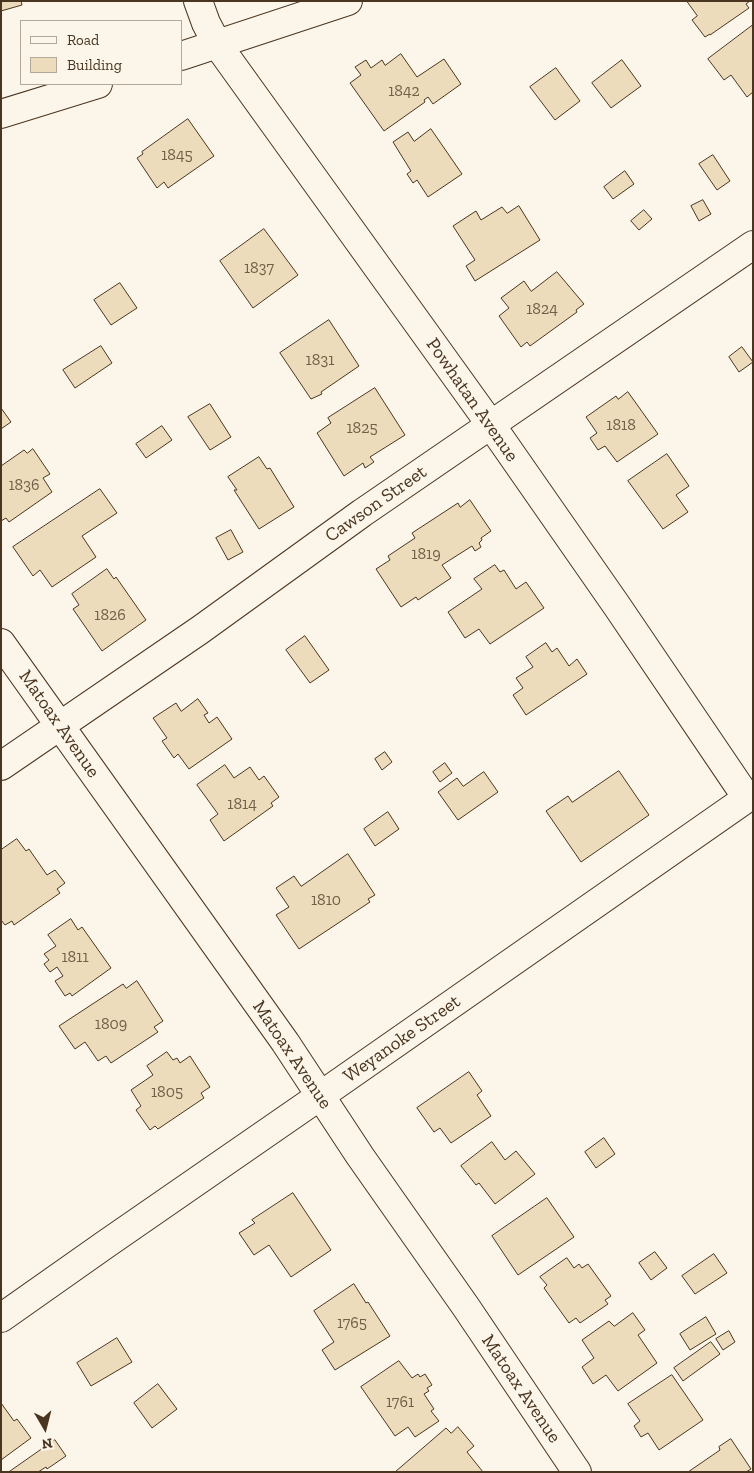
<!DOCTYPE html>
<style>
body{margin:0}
#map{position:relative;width:754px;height:1473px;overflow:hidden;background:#fbf6e9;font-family:"Zilla Slab",serif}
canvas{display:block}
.frame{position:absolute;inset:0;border:2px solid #4a3520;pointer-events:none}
.legend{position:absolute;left:20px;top:20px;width:162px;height:65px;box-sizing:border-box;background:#fbf6e9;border:1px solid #b4a999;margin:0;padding:6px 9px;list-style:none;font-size:15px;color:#4a3520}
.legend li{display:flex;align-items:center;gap:10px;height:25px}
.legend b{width:25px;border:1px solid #b4a999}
.north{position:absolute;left:20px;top:1403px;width:50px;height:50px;-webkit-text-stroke:4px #fbf6e9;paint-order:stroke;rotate:172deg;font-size:14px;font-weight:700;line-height:20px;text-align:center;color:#4a3520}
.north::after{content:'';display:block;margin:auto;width:18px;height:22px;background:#4a3520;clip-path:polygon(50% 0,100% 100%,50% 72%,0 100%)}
</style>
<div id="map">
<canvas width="754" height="1473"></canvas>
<div class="frame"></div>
<ul class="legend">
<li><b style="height:6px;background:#fbf6e9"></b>Road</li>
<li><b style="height:14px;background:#ecdcbc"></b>Building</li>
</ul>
<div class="north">N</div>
</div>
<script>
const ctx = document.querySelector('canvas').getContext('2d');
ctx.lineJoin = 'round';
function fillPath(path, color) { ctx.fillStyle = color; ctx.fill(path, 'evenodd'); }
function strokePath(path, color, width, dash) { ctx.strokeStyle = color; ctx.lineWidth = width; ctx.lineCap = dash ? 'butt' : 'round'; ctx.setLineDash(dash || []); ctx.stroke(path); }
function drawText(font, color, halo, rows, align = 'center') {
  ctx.font = font + ' "Zilla Slab",serif'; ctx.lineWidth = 4; ctx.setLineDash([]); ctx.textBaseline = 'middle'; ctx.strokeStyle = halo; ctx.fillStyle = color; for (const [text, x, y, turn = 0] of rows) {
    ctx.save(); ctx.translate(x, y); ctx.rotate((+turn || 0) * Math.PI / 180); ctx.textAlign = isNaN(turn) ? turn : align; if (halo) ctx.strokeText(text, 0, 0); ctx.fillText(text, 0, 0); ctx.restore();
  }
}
const building = new Path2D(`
 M1,1h20l1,4 -21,6z
 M687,1h63l-4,3 3,4 -39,27v-1l-5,3 -13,-17 5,-4z
 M753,25v67l-6,5 -16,-22 -7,5 -16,-21z
 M401,54l16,23 27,-18 17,25 -28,20 -5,-7 -4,3 1,2 -41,29 -34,-48 11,-8 -6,-8 11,-7 5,8 11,-8 3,5z
 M622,60l19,26 -30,22 -19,-25z
 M556,68l24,33 -25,19 -25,-33z
 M188,119l26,37 -46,32 -4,-6 -7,6 -20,-30 6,-4 -1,-2z
 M431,129l31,45 -34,23 -11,-17 -4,3 -6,-9 4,-3 -18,-29 15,-10 6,9z
 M713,155l17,26 -13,9 -18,-26z
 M625,171l9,13 -21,15 -9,-12z
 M703,200l8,14 -12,7 -8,-15z
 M519,206l21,34 -65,41 -9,-15 9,-6 -22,-34 23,-15 5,9 21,-13 5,6z
 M644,210l8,9 -13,11 -8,-9z
 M264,229l34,46 -45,33 -33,-47z
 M557,272l27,32 -8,6 1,2 -47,34 -3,-4 -6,5 -22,-31 10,-8 -8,-10 23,-17 7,10z
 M120,283l17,25 -26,17 -17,-25z
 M329,320l30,46 -38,26 1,2 -11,5 -31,-46z
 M101,346l11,17 -37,25 -12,-18z
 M742,347l11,15 -14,10 -10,-15z
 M375,388l30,47 -35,22 4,5 -9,6 -2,-5 -19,13 -27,-43 14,-10 -3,-5z
 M628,392l30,42 -41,28 -12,-16 -7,4 -8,-12 7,-5 -11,-16 30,-21 2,3z
 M210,404l21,33 -21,13 -22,-33z
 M1,408l10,14 -10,7z
 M162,426l10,14 -26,18 -10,-14z
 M33,449l17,25 -7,4 9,14 -43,30 -3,-4 -5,3v-55l23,-16 3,3z
 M667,454l22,32 -13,9 12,17 -25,17 -35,-48z
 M259,457l8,12 3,-1 24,39 -35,22 -25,-39h3l-9,-13z
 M100,489l17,24 -35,23 14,21 -44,30 -12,-17 -7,6 -20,-29z
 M470,500l21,31 -10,7 1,2 -3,3 2,4 -6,4 -3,-5 -30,19 9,13 -33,22 -2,-3 -15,10 -25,-38 14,-9 -2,-4 27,-18 -3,-5 46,-30 2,4z
 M231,530l12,22 -15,8 -12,-22z
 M495,565l5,7 4,-2 12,19 10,-7 18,26 -54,36 -11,-15 -14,9 -17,-26 34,-23 -8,-10z
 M107,569l7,10 2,-2 30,43 -44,31 -29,-42 6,-4 -7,-11z
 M305,636l24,34 -19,13 -24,-33z
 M546,643l6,9 5,-4 12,18 8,-7 10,15 -61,41 -13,-20 10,-7 -7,-10 17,-11 -7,-10z
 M198,699l10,14 -4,2 5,8 8,-6 15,22 -43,30 -11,-15 -4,4 -12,-17 5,-3 -14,-20 23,-15 5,8z
 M385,752l7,10 -10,8 -7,-11z
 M445,763l7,10 -12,9 -7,-10z
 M225,765l9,13 16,-11 9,13 5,-4 15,21 -8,6 2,3 -49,35 -14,-21 8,-6 -21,-29z
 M619,771l30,44 -68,47 -35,-51 22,-15 4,6z
 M484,772l14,20 -40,28 -20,-28 19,-14 6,8z
 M388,812l11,17 -24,17 -11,-17z
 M17,839l9,12 3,-2 18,26 8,-5 10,13 -8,6 3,4 -46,32 -2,-4 -7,4 -4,-5v-70z
 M348,854l27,41 -7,4 2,3 -71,47 -23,-34 13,-8 -13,-19 18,-12 7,10z
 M71,919l7,11 4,-3 29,41 -39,28 -2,-3 -5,3 -10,-15 8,-5 -6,-9 -7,5 -6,-8 5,-4 -5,-6 12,-8 -8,-11z
 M137,981l26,40 -9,6 4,5 -47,31 -5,-7 -8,5 -13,-19 -10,7 -16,-23 64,-42 3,4z
 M167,1052l6,8 4,-2 3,5 10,-7 20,31 -9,6 3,5 -46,31 -3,-3 -5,4 -14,-20 5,-4 -10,-16 22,-15 -6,-9z
 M469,1072l13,19 -5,4 14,21 -40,27 -11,-15 -6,4 -17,-24z
 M604,1138l11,16 -19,14 -11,-16z
 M492,1142l13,18 11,-9 19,23 -40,30 -16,-21 -3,2 -15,-19z
 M293,1193l38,57 -40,27 -22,-32 -15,10 -15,-22 16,-10 -3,-3z
 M547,1198l27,39 -56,38 -26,-39z
 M655,1252l12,16 -16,12 -12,-17z
 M714,1254l13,19 -32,21 -13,-18z
 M567,1258l7,10 5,-4 3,4 6,-4 23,32 -6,4 3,4 -28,19 -4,-5 -7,5 -25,-35 3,-3 -7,-8z
 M354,1284l12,19 2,-1 22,34 -55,34 -13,-20 12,-8 -20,-31z
 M633,1313l12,17 -7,5 19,28 -39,28 -12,-16 -13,9 -11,-17 12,-9 -12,-18 27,-19 5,5z
 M706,1317l10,17 -26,16 -10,-16z
 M729,1331l6,11 -12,8 -7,-11z
 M117,1338l15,24 -41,24 -14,-23z
 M711,1342l9,12 -37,27 -9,-13z
 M399,1361l13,17 6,-4 2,3 5,-3 7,11 -5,3 2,3 -5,3 10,15 -3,2 8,10 -24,16 -7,-10 -13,9 -34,-49z
 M672,1375l31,45 -44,30 -11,-17 -7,4 -7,-11 6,-5 -12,-17z
 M158,1384l19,25 -25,19 -18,-25z
 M1,1403l13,18 3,-2 14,19 -30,22z
 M458,1427l16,19 -7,6 16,20h-88l51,-44 5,5z
 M731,1439l20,30 -5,3h-58l32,-22 -1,-3z
 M55,1440l11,16 -19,13 -1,-2 -8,5h-29z`);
fillPath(building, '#ecdcbc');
strokePath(building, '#4a3520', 1);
const minor = new Path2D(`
 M198,1l8,22 11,21 274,381 126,181 130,192
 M1,643l284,399 75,114 106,151 111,165
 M1,766l199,-136 162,-117 391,-268
 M1,1318l105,-74 214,-148 433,-302`);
const tertiary = new Path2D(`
 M181,56l167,-55
 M1,114l97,-30`);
strokePath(minor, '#4a3520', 30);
strokePath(tertiary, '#4a3520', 30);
strokePath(minor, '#fbf6e9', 28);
strokePath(tertiary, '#fbf6e9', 28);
drawText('16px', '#725f47', null, [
 ["1842",404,91],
 ["1845",177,155],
 ["1837",259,268],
 ["1824",542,309],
 ["1831",320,360],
 ["1818",621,425],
 ["1825",362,428],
 ["1836",24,485],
 ["1819",426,554],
 ["1826",110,615],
 ["1814",242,804],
 ["1810",326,900],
 ["1811",75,957],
 ["1809",111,1024],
 ["1805",167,1092],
 ["1765",352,1323],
 ["1761",400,1402]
]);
drawText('19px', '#4a3520', '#fbf6e9', [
 ["Powhatan Avenue",472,400,55],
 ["Cawson Street",376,504,-35],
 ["Matoax Avenue",59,724,55],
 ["Weyanoke Street",402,1039,-35],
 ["Matoax Avenue",292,1055,56],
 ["Matoax Avenue",521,1389,56]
]);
</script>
